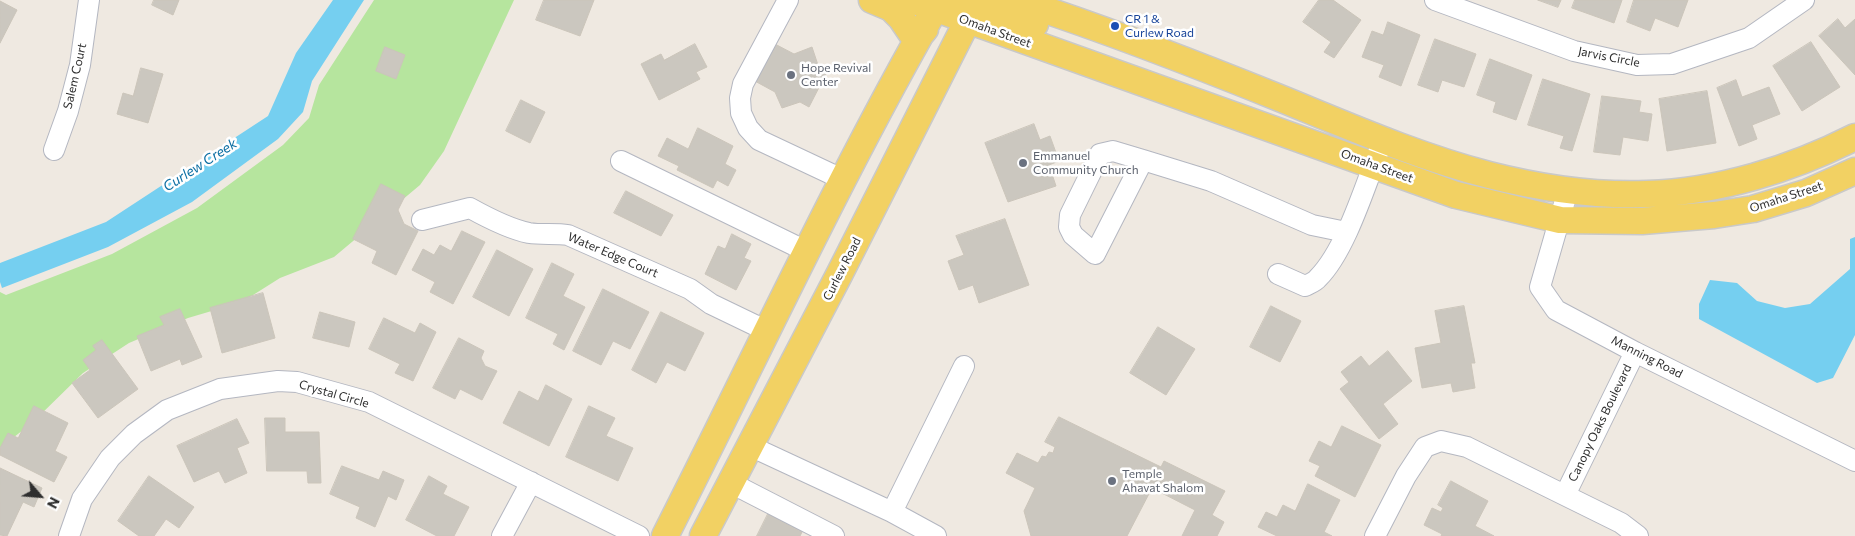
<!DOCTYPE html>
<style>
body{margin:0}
#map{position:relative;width:1855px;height:536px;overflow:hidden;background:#efe9e1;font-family:Commissioner,sans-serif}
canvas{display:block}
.north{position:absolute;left:15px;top:471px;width:50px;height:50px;-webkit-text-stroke:4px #fff;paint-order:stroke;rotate:117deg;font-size:14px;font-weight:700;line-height:20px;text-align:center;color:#2e2e2e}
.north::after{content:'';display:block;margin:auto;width:18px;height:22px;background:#2e2e2e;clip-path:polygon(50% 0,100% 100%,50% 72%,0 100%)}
</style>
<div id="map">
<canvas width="1855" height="536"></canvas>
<div class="north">N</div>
</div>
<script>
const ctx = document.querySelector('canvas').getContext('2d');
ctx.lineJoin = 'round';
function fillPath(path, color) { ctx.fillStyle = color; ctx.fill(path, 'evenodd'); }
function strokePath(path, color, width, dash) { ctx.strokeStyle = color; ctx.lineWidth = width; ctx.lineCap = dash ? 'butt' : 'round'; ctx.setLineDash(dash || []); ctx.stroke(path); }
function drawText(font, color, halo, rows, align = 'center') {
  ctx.font = font + ' Commissioner,sans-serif'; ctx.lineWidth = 5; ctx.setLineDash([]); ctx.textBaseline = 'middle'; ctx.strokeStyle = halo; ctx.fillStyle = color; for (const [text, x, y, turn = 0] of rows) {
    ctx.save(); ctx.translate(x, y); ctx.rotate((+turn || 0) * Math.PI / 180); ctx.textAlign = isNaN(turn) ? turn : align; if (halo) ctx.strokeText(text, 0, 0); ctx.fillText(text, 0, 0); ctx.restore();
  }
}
fillPath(new Path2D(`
 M374,0h140l-70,151 -24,34 -86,72 -54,21 -38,24 -54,16 -59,25 -46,30 -51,50 -32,25v-156l6,3 106,-41 85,-46 86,-63 26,-27 10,-33z`), '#b6e59e');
fillPath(new Path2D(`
 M333,0h31l-52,81 -9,31 -25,27 -86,63 -84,45 -106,41 -2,-6v-19l106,-41 162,-106 28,-63z
 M1855,237v98l-22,43 -16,5 -118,-64v-15l11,-24 27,3 20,18 28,7 25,-4 40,-35v-30z`), '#75cff0');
const building = new Path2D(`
 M154,0h25l-6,15 -21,-10z
 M544,0h50l-14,36 -44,-16z
 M1319,0h14l28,20 -27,38 -10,-6 7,-10 -28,-20z
 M1538,0h23l-3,7z
 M1575,0h47l-8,23 -42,-15z
 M1634,0h54l-10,27 -23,-9 -5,13 -23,-9z
 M0,1l17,9 -17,33z
 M1838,19l7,9 10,-9v56l-36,-39z
 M1388,22l32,13 -19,51 -22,-9 5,-12 -22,-8 10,-26 11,4z
 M1435,39l41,15 -12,33 -22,-7 -4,12 -20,-7z
 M1811,42l29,45 -38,24 -29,-45z
 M773,43l21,11 18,-7 6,18 10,5 -19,37 -9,-5 -18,6 -7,-16 -22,-12z
 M695,44l12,23 -11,5 4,7 -41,21 -18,-36 20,-10 3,6z
 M385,47l20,8 -9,24 -20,-8z
 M1490,59l42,16 -16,45 -23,-8 3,-10 -19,-7z
 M141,68l22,6 -15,49 -31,-9 6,-21 10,3z
 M1543,79l47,15 -18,57 -12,-3 4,-12 -36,-11z
 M1736,80l6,17 27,-10 11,27 -28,11 5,14 -18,7 -22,-58z
 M1707,91l9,52 -49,8 -8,-52z
 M1602,96l39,5 -2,11 13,2 -4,27 -25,-4 -3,18 -26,-3z
 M521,100l24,12 -15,31 -24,-12z
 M1034,124l6,16 10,-4 9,25 -10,4 7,21 -48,16 -23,-59z
 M698,128l35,18 -8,18 11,6 -8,16 -11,-6 -4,8 -36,-18 2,-4 -21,-10 9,-18 21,11z
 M381,184l24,12 -7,14 6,14 14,7 -22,44 -24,-12 5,-12 -24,-12z
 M626,191l47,24 -12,21 -47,-23z
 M1005,219l24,66 -50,18 -6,-18 -14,5 -11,-29 16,-6 -8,-19z
 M462,231l23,11 -32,62 -23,-12 5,-10 -23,-12 11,-21 11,6 6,-10 11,6z
 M732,234l19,10 -7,14 7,3 -15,29 -31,-16 13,-28 7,3z
 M497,250l36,19 -24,47 -36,-19z
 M552,263l22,11 -11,22 22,11 -21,43 -11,-6 5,-10 -32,-16z
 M603,289l46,23 -19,37 -17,-8 -12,24 -28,-14z
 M263,293l12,45 -53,15 -12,-45z
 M1271,306l30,15 -21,41 -30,-15z
 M1464,306l11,57h-4l4,25 -22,4 -2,-9 -29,5 -7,-40 26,-5 -6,-32z
 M180,309l22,48 -20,8 -2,-6 -29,12 -14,-35 27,-11 -4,-8z
 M320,312l35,10 -6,25 -36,-9z
 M661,312l43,21 -19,38 -18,-9 -11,21 -24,-13z
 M384,318l31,15 5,-10 16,9 -23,49 -18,-8 5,-9 -31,-15z
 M1158,327l37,22 -29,46 -36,-22z
 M459,338l25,13 -3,7 4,8 12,5 -15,29 -22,-11 -5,10 -22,-11z
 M102,340l36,49 -40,29 -26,-35 18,-13 -7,-10 13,-10 -3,-4z
 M1388,351l24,30 -29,23 15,20 -19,15 -39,-50 9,-7 -8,-10 20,-16 8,10z
 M546,385l26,14 -23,47 -46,-23 16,-32 19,10z
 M34,406l34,17 -13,28 12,6 -13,25 -54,-27v-7l8,-15 10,5z
 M589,406l26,12 -9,18 27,12 -15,33 -52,-24z
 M1059,417l102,50 3,-6 61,30 -13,24 12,7 -7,14h-35l13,-26 -43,-22 -25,48h-96l-7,-25 11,-23 -29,-15 11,-20 21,10 4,-7 4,1 3,-5 4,1 2,-6 -10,-5z
 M265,418h20v14h34l2,51h-13l-1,-12h-40z
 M237,419l12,24 -12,5 10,25 -22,10 -6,-12 -25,11 -17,-36z
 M1342,426l39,19 -26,52 -40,-21 5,-10 -11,-5 10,-20 12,6z
 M342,466l37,14 4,-9 21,9 -8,20 -8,-4 -13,31 -19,-9 4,-11 -30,-13z
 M0,468l42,20 -8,19 -11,-5 -16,34 -7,-1z
 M149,476l45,31 -15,21 -13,-9 -12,17h-15l-21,-15z
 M429,476l18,10 -4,8 26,13 -15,29h-17l-31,-16z
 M1451,481l37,20 -13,25 19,10h-53l1,-2 -18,-9 8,-17 9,4 2,-4 -5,-3z
 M1308,484l32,16 -16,32 8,4h-55l-19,-9 8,-15 11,5 6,-12 12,6z
 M768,514l34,18 -2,4h-43z`);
fillPath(building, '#cbc7bf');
strokePath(building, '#cbc5ba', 1);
const minor = new Path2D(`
 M788,0l-45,84 -3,14 1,15 7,15 11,12 85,40
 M1435,0l139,51 63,14 35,-1 77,-26 55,-38
 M54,150l14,-39 12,-46 9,-65
 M1143,160l-30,-9 -13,3 -30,61 -1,12 4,8 22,19 48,-94 68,21 101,44 34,7
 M621,161l187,91
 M1568,190l-28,97 16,23 79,42 220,109
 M422,220l48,-12c18,10 39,21 59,25 12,2 27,0 39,2l122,54 21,15 56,27
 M1278,274l27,12c4,-2 10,-4 13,-8 27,-27 46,-89 60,-125
 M750,446l142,66 72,-146
 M731,483l103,53
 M1565,495l70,-143
 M892,512l44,24
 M69,536l13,-37 28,-41 24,-24 33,-24 53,-21 58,-8 19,1 72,20 270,134
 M502,536l29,-54
 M1375,536l31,-60 19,-29 16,-6 26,6 154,76 17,13`);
const major = new Path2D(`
 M872,0l19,8 10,10 15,22 9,-11
 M912,0l544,195 104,25 82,1 72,-6 39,-6 53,-16 49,-22
 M1015,0c88,28 175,62 262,97 69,28 139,59 212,78 51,13 106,21 158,19 71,-2 145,-25 208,-57
 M960,8c27,-2 50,7 75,16
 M665,536c91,-179 175,-362 275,-536
 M703,536l136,-261 139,-275`);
strokePath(minor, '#b4b7c1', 22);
strokePath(major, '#c9c9c9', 29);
strokePath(minor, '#fff', 20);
strokePath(major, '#f2d163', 26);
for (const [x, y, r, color] of [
 [1115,26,5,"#1a4fb4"],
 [791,75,5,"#6b7280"],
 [1023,163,5,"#6b7280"],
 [1112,481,5,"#6b7280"]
]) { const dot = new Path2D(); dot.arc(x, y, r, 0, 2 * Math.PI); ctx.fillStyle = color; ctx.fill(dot); strokePath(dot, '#fff', 2); }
drawText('12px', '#164399', '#fff', [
 ["CR 1 &",1125,19],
 ["Curlew Road",1125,33]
], 'left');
drawText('12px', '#2e2e2e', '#fff', [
 ["Omaha Street",995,31,20],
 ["Jarvis Circle",1609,57,11],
 ["Salem Court",75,76,-77],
 ["Omaha Street",1377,166,20],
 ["Omaha Street",1786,197,-18],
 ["Water Edge Court",613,255,23],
 ["Curlew Road",842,269,-63],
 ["Manning Road",1647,357,27],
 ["Crystal Circle",334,394,16],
 ["Canopy Oaks Boulevard",1600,423,-64]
]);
drawText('12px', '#5b616d', '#fff', [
 ["Hope Revival",801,68],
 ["Center",801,82],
 ["Emmanuel",1033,156],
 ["Community Church",1033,170],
 ["Temple",1122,474],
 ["Ahavat Shalom",1122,488]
], 'left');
drawText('italic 14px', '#0d6fa3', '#fff', [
 ["Curlew Creek",200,165,-33]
]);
</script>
